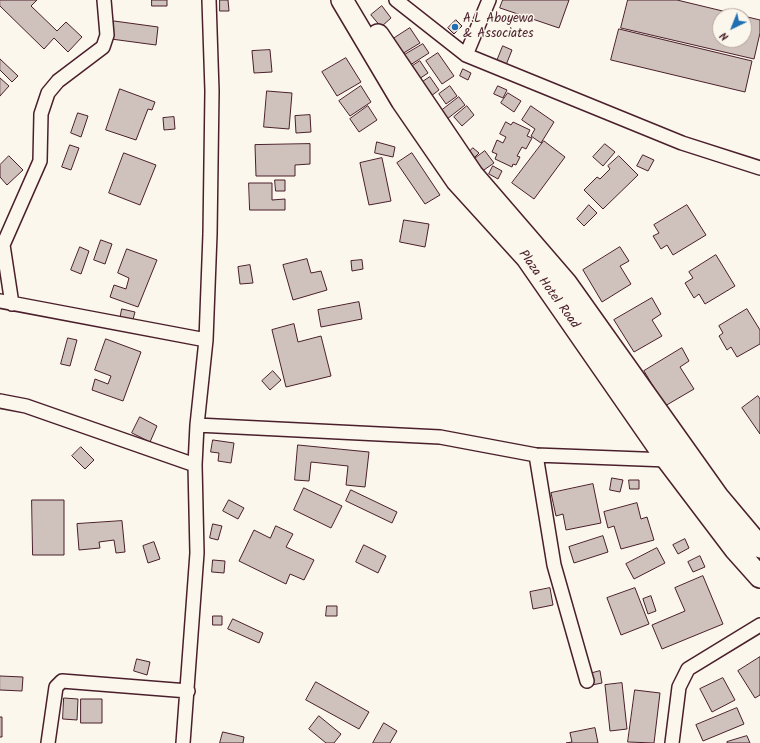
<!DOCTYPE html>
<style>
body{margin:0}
#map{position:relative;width:760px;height:743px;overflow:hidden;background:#fbf7ec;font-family:Kalam,sans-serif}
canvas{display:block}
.north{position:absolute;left:712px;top:8px;width:40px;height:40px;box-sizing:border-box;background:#fbf7ec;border:1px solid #b4a19f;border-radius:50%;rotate:223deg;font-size:11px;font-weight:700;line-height:16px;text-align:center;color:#4a1f2b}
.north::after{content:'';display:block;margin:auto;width:14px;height:18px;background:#1f6fb2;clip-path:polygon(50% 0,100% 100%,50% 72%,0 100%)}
</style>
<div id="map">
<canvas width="760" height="743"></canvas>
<div class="north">N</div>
</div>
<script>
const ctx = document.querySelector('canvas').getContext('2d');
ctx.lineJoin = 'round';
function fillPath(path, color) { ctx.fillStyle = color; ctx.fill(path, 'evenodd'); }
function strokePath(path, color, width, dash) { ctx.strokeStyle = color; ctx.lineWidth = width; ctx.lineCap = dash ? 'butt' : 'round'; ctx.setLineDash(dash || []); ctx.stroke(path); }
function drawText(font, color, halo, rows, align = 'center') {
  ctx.font = font + ' Kalam,sans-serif'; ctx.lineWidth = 3; ctx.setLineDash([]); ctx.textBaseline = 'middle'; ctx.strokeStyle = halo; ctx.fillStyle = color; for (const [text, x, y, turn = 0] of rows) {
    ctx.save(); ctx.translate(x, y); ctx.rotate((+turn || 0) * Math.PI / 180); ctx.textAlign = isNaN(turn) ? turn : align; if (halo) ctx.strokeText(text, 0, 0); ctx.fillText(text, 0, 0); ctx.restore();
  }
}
const building = new Path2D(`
 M0,0h37l-6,6 26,25 9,-9 16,15 -14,15 -14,-14 -10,11 -44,-43z
 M152,0h15v6h-15z
 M220,0h8l1,11h-9z
 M503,0h66l-10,28 -59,-20z
 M628,0h49l83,20v13l-6,26 -133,-31zM720,16h24v24h-24z
 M382,6l9,12 -10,9 -10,-12z
 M456,20l6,6 -8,8 -6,-6z
 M114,21l44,6 -2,18 -45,-6z
 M410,28l10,15 -18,11 -9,-15z
 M619,29l133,32 -7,31 -134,-32z
 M423,44l6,9 -22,14 -6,-10z
 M503,46l9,4 -6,15 -9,-4z
 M270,50l2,22 -18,1 -2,-22z
 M438,53l16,23 -12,8 -16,-23z
 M346,58l15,24 -24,14 -15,-24z
 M0,59l18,17 -6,6 -12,-12z
 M420,61l8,12 -12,8 -8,-12z
 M463,69l8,4 -3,7 -8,-4z
 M430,77l9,13 -12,9 -9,-14z
 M0,78l9,8 -9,10z
 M361,86l10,16 -21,14 -11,-15z
 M450,86l7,10 -11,8 -7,-10z
 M498,86l9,4 -4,8 -9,-4z
 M120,89l35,13 -3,8 -4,-1 -12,31 -30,-10z
 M267,91l25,2 -3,36 -25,-2z
 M508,93l13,8 -7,11 -13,-9z
 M459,97l6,8 -18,14 -6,-8z
 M368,106l9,14 -18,12 -9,-13z
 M467,106l7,9 -12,11 -8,-9z
 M531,106l23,16 -13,21 -10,-7 4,-7 -13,-9z
 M78,113l10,3 -7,21 -10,-4z
 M310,115l1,17 -15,1 -1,-17z
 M174,117l1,12 -11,1 -1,-12z
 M506,122l5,3 2,-3 17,8 -3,6 5,2 -6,11 -4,-2 -5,9 3,1 -4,8 -3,-1 -1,3 -17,-8 2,-5 -5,-2 5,-12 6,3 3,-6 -6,-3z
 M544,141l21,16 -31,42 -22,-16z
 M377,142l18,5 -2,10 -18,-4z
 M310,144v20l-15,1v11h-39l-1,-31z
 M605,144l10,8 -12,14 -10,-9z
 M70,145l9,3 -8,22 -9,-3z
 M473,148l6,5 -8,8 -5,-5z
 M485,151l9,12 -13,9 -8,-12z
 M124,153l32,12 -16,40 -31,-12z
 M412,153l28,42 -15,9 -28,-41z
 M643,155l11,5 -6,11 -11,-5z
 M9,156l14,14 -16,15 -7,-8v-12z
 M619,156l19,19 -35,34 -19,-19 13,-13 3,2 10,-10 -2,-3z
 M382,158l9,43 -22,4 -9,-42z
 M493,166l9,5 -4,8 -9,-5z
 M275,180h10v11h-9z
 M249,183h23v17l13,-1v11h-35z
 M589,205l8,8 -13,13 -7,-7z
 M687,205l19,30 -33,20 -6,-10 -6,4 -8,-13 6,-3 -5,-8z
 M404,220l25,4 -4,23 -25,-5z
 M101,240l11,4 -7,20 -11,-4z
 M80,247l9,4 -8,23 -10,-4z
 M620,247l9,14 -9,5 11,18 -29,18 -19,-32z
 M127,249l30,11 -19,47 -28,-10 4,-12 12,4 3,-11 -11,-5z
 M716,255l19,31 -30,18 -6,-10 -5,4 -9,-15 8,-5 -4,-6z
 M307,259l4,14 10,-2 6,19 -34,10 -10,-35z
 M362,260l1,9 -11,2 -1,-10z
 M250,265l3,18 -13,1 -2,-17z
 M652,298l9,16 -9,6 10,16 -28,16 -20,-32z
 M359,302l3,17 -41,8 -3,-17z
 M122,309l13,3 -3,11 -12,-3z
 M747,309l13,21v14l-23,13 -6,-10 -4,3 -8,-14 4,-3 -4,-7z
 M294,324l4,18 23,-6 10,40 -45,11 -14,-57z
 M68,338l9,2 -7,26 -9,-2z
 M106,339l35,13 -18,49 -31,-11 3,-11 13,5 3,-8 -16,-6z
 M682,348l7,13 -9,6 14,22 -29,17 -21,-35z
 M273,371l8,9 -11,10 -8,-9z
 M758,396l2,3v35l-18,-26z
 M140,417l17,9 -7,16 -18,-9z
 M213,440l21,3 -3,20 -13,-2 1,-8 -8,-1z
 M298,445l71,7 -4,35 -19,-2 2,-19 -37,-4 -2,19 -14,-1z
 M81,447l13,13 -9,9 -13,-13z
 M612,478l11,2 -3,12 -10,-2z
 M629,480h10v9h-9z
 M593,484l8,39 -35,7 -3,-16 -7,2 -5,-23z
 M304,488l38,18 -11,22 -37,-18z
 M351,490l46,22 -5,11 -46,-22z
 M32,500h32v55h-31z
 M229,500l15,8 -6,11 -15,-8z
 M637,503l4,16 6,-2 7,23 -33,9 -7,-23 -6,2 -4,-16z
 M122,521l3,31 -9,1 -2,-13 -15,2 1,6 -21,2 -2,-26z
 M213,524l9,2 -4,14 -8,-2z
 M276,526l17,8 -7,13 28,13 -10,20 -14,-6 -4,10 -47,-23 15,-31 16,8z
 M603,536l5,16 -34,11 -5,-16z
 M685,539l4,9 -11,6 -5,-9z
 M154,542l6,17 -12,4 -5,-17z
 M364,545l22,11 -8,17 -22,-11z
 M657,548l8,15 -31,16 -8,-15z
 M700,556l5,11 -12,5 -5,-10z
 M213,560l12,1 -1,12 -12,-1z
 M703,576l20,48 -61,25 -10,-24 33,-14 -10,-23z
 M550,588l3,17 -20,4 -3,-17z
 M635,588l14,36 -28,11 -14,-37z
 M651,596l5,15 -8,3 -5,-15z
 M327,606h10v10h-11z
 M213,616h9v9h-9z
 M233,619l30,14 -4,10 -31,-14z
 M760,657v38l-5,3 -17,-27z
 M137,659l13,3 -3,13 -13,-4z
 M600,671l2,12 -10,2 -3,-11z
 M0,676l23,1 -1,14 -22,-1z
 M723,678l12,22 -23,12 -12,-23z
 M316,682l53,30 -10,17 -53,-29z
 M622,683l5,46 -17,2 -5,-46z
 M635,690l25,3 -6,50 -26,-1z
 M64,698l14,1 -1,21 -14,-1z
 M81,699h21v24h-21z
 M737,708l7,16 -41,17 -7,-16z
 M319,716l22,18 -7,9h-8l-17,-14z
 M0,717h2v20h-2z
 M384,723l13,8 -7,12h-17z
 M595,728l3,15h-32l6,-1 -2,-9z
 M223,732l21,5 -1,6h-23z
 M747,736l3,7h-23v-1z`);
fillPath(building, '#cfc2bc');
strokePath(building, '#4a1f2b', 1);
const street = new Path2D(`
 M396,0l70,55 216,88 78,25
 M466,55l23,-55
 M3,245l9,59
 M0,248l3,-3 37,-84 1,-47 7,-21 10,-12 45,-34 4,-12 -3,-35
 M0,301l206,39
 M0,401l26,5 169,59
 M197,425l243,12 96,18 132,5
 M536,455l18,110 33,116
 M48,743l8,-56 6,-6 126,10
 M183,743l14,-190 -2,-88 2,-40 9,-85 4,-106 2,-143 -3,-91
 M672,743l7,-56 9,-18 72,-44`);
const primary = new Path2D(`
 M342,0l60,101 55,80 70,77 136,196 72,95 25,28
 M378,35l94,139 94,109 152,214 42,50`);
strokePath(street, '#4a1f2b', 16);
strokePath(primary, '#4a1f2b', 24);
strokePath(street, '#fbf7ec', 13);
strokePath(primary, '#fbf7ec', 21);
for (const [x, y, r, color] of [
 [455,27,4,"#1f6fb2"]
]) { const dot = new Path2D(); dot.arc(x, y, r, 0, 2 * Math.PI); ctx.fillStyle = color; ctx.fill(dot); strokePath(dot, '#fbf7ec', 1.5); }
drawText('13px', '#4a1f2b', '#fbf7ec', [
 ["A.L Aboyewa",463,20],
 ["& Associates",463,35]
], 'left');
drawText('13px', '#4a1f2b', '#fbf7ec', [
 ["Plaza Hotel Road",548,290,54]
]);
</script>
